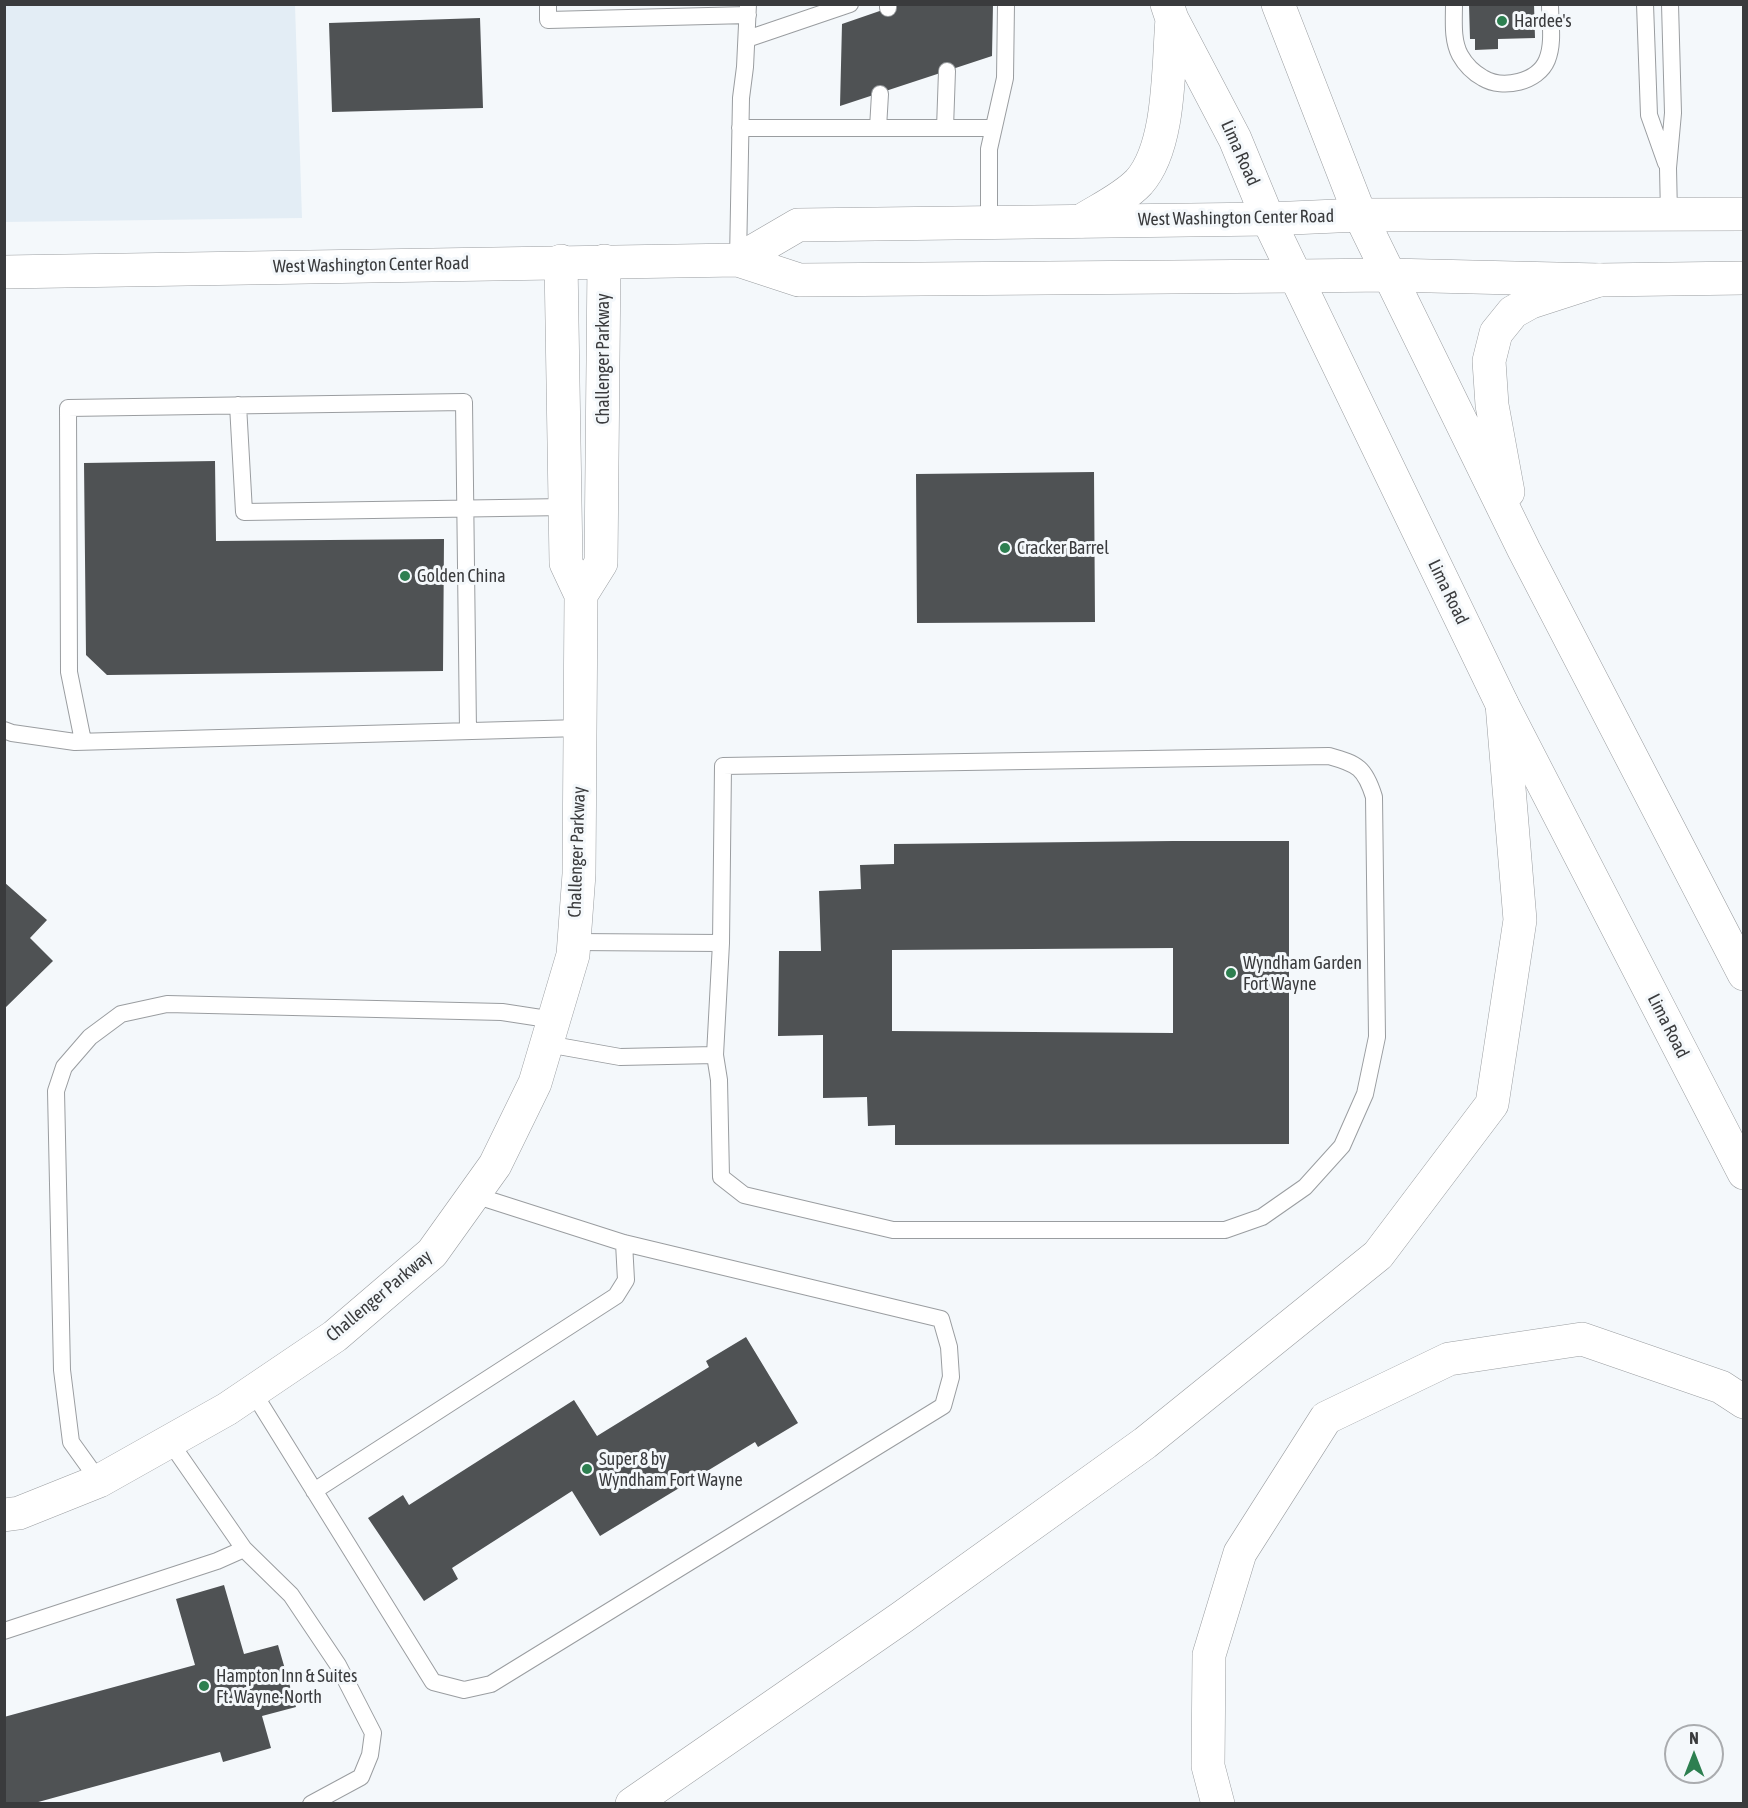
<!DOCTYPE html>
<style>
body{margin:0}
#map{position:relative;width:1748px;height:1808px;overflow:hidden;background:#f4f8fb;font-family:"Asap Condensed",sans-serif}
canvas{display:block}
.frame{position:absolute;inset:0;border:6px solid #3a3b3d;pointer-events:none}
.north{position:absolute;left:1664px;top:1724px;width:60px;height:60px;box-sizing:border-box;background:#f4f8fb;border:2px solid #aaacaf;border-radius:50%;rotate:0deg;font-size:16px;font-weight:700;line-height:24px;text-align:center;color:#3a3b3d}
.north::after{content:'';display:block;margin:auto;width:21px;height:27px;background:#2d7f50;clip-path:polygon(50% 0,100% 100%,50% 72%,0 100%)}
</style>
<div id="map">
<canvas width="1748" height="1808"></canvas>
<div class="frame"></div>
<div class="north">N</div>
</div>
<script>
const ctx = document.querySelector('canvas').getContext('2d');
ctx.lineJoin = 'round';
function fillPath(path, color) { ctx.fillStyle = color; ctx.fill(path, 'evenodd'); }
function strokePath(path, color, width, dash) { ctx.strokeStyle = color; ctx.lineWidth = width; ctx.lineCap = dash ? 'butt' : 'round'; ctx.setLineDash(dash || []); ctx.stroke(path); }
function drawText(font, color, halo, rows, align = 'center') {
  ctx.font = font + ' "Asap Condensed",sans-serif'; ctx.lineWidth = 6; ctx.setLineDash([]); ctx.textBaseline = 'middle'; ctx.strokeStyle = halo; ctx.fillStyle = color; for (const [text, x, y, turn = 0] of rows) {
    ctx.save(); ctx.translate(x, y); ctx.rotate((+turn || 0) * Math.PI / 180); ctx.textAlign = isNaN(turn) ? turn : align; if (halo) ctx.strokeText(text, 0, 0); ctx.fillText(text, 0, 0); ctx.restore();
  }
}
fillPath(new Path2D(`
 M4,5h291l7,213 -297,4z`), '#e3edf5');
fillPath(new Path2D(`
 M900,4h93l-1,52 -152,50 2,-82z
 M1469,4h65l1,34 -37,1v10l-23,1v-11h-5z
 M480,18l3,90 -151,4 -3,-89z
 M215,461l1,80 228,-2 -1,132 -336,4 -21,-20 -2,-192z
 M1094,472l1,150 -178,1 -1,-149z
 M1173,841h116v303l-394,1v-20l-27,1 -1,-29 -44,1v-63l-45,1 1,-85h42l-2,-60 42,-2 -1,-24 34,-1v-20zM1173,948v85l-281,-2v-81z
 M4,882l43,38 -17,18 23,23 -49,48z
 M746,1337l52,86 -40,24 -3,-5 -155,94 -28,-45 -120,77 6,11 -34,22 -56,-83 35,-23 6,10 165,-105 23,36 112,-69 -3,-6z
 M224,1585l20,69 34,-9 18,62 -34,9 9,32 -48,14 -3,-10 -189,52h-27v-87l191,-52 -19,-66z`), '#4f5254');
const service = new Path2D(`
 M548,4v16l200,-5
 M1454,4c0,17 -2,36 6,51 5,9 14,18 23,23 20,12 55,4 64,-18 7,-17 3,-38 3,-56
 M1645,4l4,111 17,48
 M888,8v-4
 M747,39l103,-35
 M740,128h253
 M878,128l2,-34
 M945,128l2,-57
 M1669,214l-1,-46 5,-55 -3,-109
 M989,222v-73l16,-71 1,-74
 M738,260l3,-162 4,-31 3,-63
 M238,405l6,107 321,-5
 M4,730l8,3 63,9 505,-14
 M83,741l-14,-69 -1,-264 396,-6 4,329
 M547,1044l73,13 95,-2 4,25 2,97 23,18 149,35h332l37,-13 43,-30 37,-41 23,-52 12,-57 -3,-240c-9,-29 -16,-33 -45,-41l-606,10 -2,177 -147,-1
 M715,1055l6,-112
 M253,1392l180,290 31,8 27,-6 452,-278 8,-29 -2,-30 -8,-28 -317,-76 -150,-48
 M170,1442l74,107 47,46 47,70 35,68 -3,22 -9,22 -50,27
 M99,1481l-28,-39 -9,-72 -6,-279 8,-24 26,-30 31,-23 46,-10 335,8 52,8
 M314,1491l302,-195 10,-16 -2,-37
 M4,1631l213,-70 27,-12`);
const minor = new Path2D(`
 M581,595l20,-32 3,-302
 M4,1515l15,-2 80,-32 128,-72 108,-73 97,-83 63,-88 40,-82 38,-128 6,-81 2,-279 -15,-32 -5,-302`);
const secondary = new Path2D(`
 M738,260l60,-35 470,-6
 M4,272l734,-12 61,20 497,-4`);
const primary = new Path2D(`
 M1268,219l92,-4 384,-1
 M1296,276l93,-1 210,5 145,-2`);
const trunk = new Path2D(`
 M1167,4l5,15 63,120 33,80 234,485 242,469
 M1278,4l82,211 164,335 220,424
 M1081,221c19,-12 43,-23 58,-39 32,-36 29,-116 33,-163
 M1508,492l-16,-87 -3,-44 7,-28 17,-21 18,-10 68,-22`);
const motorway = new Path2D(`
 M632,1804l269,-186 244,-175 233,-188 114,-151 28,-184 -18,-216
 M1218,1804l-10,-38 1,-111 31,-102 86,-135 123,-59 133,-20 139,48 23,15`);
strokePath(service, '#9a9da0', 18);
strokePath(minor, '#9a9da0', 34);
strokePath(secondary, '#9a9da0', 34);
strokePath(primary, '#9a9da0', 34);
strokePath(trunk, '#9a9da0', 34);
strokePath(motorway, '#9a9da0', 34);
strokePath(service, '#fff', 16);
strokePath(minor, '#fff', 33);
strokePath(secondary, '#fff', 33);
strokePath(primary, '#fff', 33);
strokePath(trunk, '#fff', 33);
strokePath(motorway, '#fff', 33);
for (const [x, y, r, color] of [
 [1502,21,6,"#2d7f50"],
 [1005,548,6,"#2d7f50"],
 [405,576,6,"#2d7f50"],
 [1231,973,6,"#2d7f50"],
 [587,1469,6,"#2d7f50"],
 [204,1686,6,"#2d7f50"]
]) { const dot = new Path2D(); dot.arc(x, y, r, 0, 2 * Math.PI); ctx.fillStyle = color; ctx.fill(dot); strokePath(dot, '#f4f8fb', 2); }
drawText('18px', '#3a3b3d', '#f4f8fb', [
 ["Hardee's",1514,21],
 ["Cracker Barrel",1017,548],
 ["Golden China",417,576],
 ["Wyndham Garden",1243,963],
 ["Fort Wayne",1243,984],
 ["Super 8 by",599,1459],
 ["Wyndham Fort Wayne",599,1480],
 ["Hampton Inn & Suites",216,1676],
 ["Ft. Wayne-North",216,1697]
], 'left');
drawText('18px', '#3a3b3d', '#f4f8fb', [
 ["Lima Road",1240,153,66],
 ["West Washington Center Road",1236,218,-1],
 ["West Washington Center Road",371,265,-1],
 ["Challenger Parkway",603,359,-90],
 ["Lima Road",1448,592,64],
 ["Challenger Parkway",577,852,-88],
 ["Lima Road",1668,1026,63],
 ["Challenger Parkway",379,1296,-40]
]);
</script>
